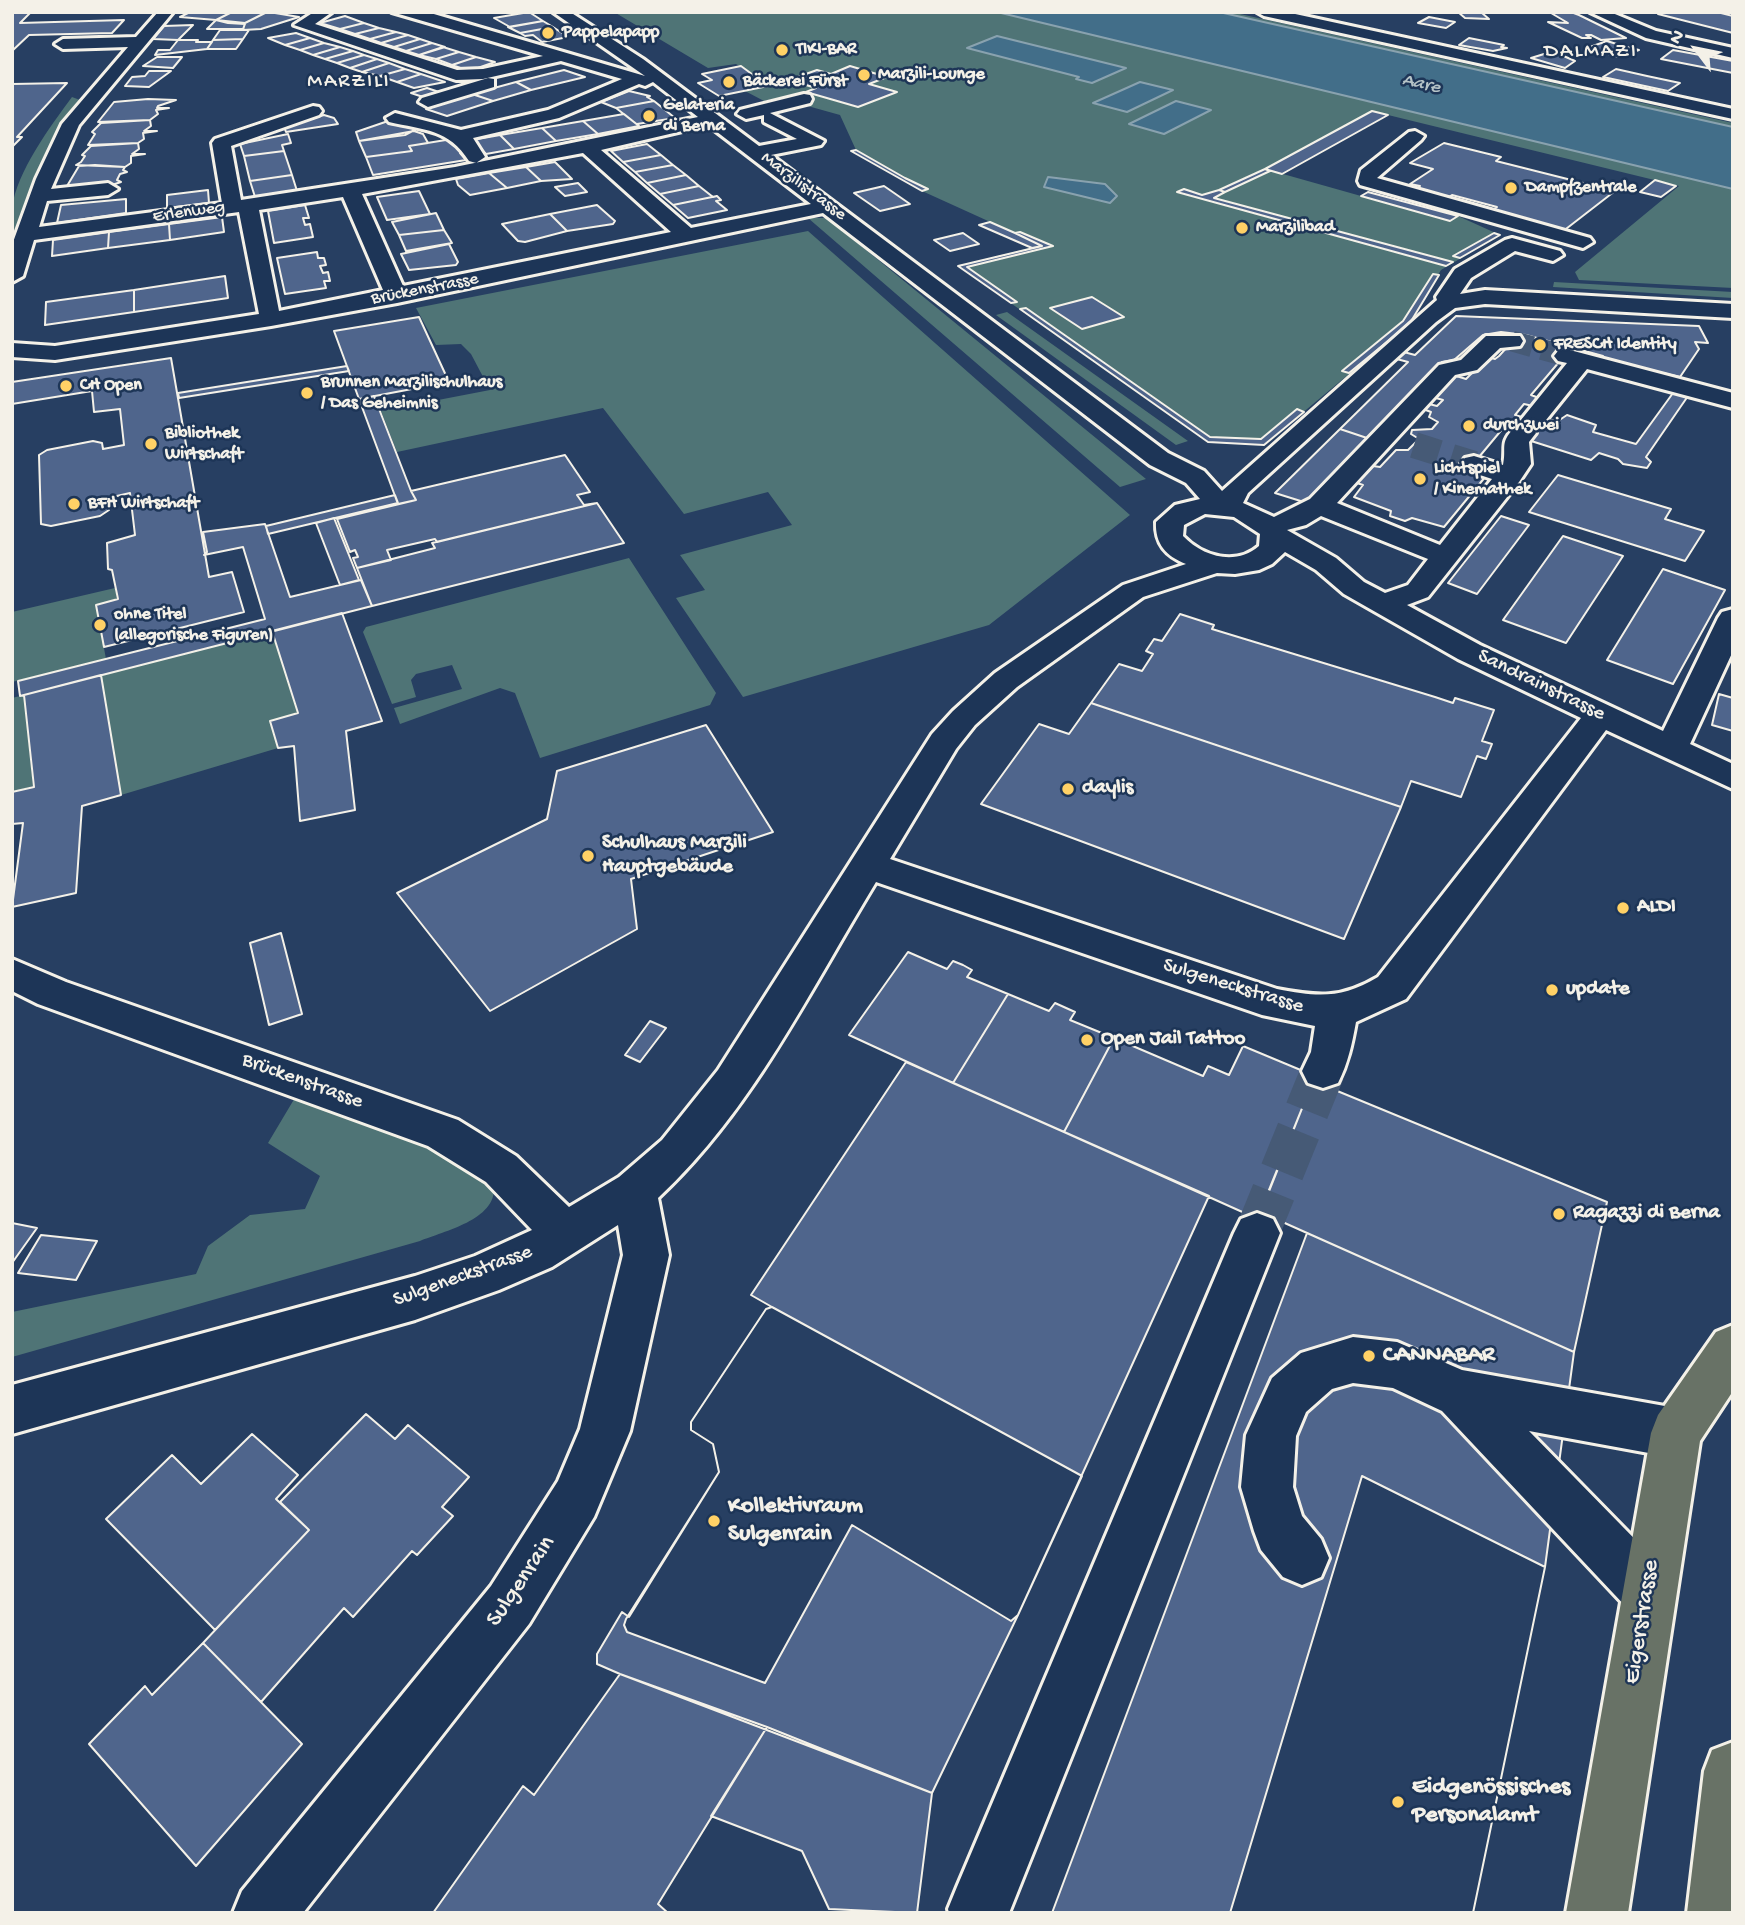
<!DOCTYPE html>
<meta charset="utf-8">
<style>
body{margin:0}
#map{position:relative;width:1745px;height:1925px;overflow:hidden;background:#273f62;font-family:"Gochi Hand",sans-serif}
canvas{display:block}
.frame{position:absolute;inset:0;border:14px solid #f4f1e8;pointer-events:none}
.north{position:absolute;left:1661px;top:14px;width:70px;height:70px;-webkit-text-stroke:5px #1d3557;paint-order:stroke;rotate:302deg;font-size:19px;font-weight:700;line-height:28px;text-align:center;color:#f4f1e8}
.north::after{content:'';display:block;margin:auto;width:24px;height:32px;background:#f4f1e8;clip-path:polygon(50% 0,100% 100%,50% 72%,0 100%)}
</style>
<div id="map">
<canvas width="1745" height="1925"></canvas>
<div class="frame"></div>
<div class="north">N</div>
</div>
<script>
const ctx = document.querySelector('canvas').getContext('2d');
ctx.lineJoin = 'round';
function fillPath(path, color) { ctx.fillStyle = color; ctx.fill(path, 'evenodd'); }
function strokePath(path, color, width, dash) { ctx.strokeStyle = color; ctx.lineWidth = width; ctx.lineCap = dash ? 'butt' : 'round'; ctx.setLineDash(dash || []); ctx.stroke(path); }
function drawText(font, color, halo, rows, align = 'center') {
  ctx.font = font + ' "Gochi Hand",sans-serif'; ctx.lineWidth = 5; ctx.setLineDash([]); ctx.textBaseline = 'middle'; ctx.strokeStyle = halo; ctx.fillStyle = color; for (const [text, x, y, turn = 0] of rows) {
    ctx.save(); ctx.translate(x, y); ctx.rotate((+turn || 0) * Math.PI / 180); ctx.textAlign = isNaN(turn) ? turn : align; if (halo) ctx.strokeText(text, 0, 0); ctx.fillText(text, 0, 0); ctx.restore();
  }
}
fillPath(new Path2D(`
 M614,12h383l736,177v99l-154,-8 -4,-8 104,-86 -291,-71 -105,59 78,22 7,-4 90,24 42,19 -59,35 -31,53 -146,122 -56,-3 -250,-176 83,-21 -119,-54 -71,-40 5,-1 -16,-35 -61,-17 -15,3 -19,-10 27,-5 -3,-3 -33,-19 -28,4z
 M1219,12h12l502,111v4z
 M72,97l8,3 -29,43 -39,98c0,-10 -1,-22 0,-33 5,-37 38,-81 60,-111z
 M808,218h19l319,261 -26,8z
 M808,231l322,284 -141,110 -246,72 -67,-99 29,-8 -25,-35 112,-30 -24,-33 -84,22 -81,-106 -206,44 -16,-41 109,-21 -19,-36 -10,-10 -25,1 -20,-37z
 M1554,282l179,10v6l-180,-11z
 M1007,312l181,129 -12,4 -180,-130z
 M629,558l87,135 -6,12 -170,53 -25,-65 -15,-5 -100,36 -6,-16 68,-19 -10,-24 -36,9 -5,6 5,17 -24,7 -29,-72 3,-5z
 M115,588l2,11 -21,6 10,54 -94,23v-70z
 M272,631l26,82 -28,8 8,27 -157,47 -20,-120z
 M24,695l9,91 -21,6v-94z
 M296,1096l145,54 53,37c2,33 -50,44 -74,54l-408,116v-45l184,-38 12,-28 42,-31 55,-6 15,-33 -52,-33z`), '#4f7476');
const water = new Path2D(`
 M997,12h222l514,115v62z
 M997,36l129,32 -34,15 -16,-4 3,-2 -112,-29z
 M1140,82l33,8 -46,22 -34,-9z
 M1176,101l35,9 -47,24 -35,-10z
 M1048,177l57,7 12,12 -7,7 -66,-16z`);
fillPath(water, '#426e89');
strokePath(water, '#89a2af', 2);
const building = new Path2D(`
 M12,12h19l-11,11 104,-3 -12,13 -83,2 -17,16z
 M190,12h42l-16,8 -36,-3z
 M232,12h29l4,1 -20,10 -29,-3z
 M529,12l14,9 -33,6 -16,-9z
 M1458,12l24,1 7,6 -24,-1z
 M1571,12l8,3 47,23 -25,2 -10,-5h-5l5,3h-9l-34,-16 20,1 -17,-10z
 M1661,12h56l16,4v17l-75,-19z
 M265,13h10l24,4 -38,12 -18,1 2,-7z
 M345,16l19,7 -24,6 -20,-6z
 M1429,17l26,5 -9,6 -28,-5z
 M216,20l12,3 17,1 -2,5h-36z
 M543,21l10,6 -33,6 -12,-6z
 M364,23l15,5 -24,6 -15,-5z
 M193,25l-15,15 -25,-1 11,-13z
 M553,27l15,10 -26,5 -9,-7 -8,1 -5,-3z
 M379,28l17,4 -26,7 -15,-5z
 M220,30h29l-6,9 -30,1z
 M396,32l12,3 -27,8 -11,-4z
 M296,33l14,5 -25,7 -17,-7z
 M408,35l12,4 -26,8 -13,-4z
 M310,38l14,5 -24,7 -15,-5z
 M1469,38l35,7 -3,2 6,1 -14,3 -34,-6z
 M243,39l-7,10h-29l6,-9z
 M420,39l12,4 -26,8 -12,-4z
 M178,40h20l-2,2h16l-5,7 -52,6 3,-5h12z
 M1607,41l16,5 16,4 -20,7 -32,-9z
 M324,43l16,4 -27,8 -13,-5z
 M432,43l13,4 -26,8 -13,-4z
 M340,47l13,4 -28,8 -12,-4z
 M443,47l16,5 -23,7 -17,-4z
 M1673,50l60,11v12l-72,-14z
 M353,51l11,4 -27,8 -12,-4z
 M459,52l17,5 -24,8 -16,-6z
 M1544,54h15l16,7 -10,7 -34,-10z
 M364,55l13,4 -27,9 -13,-5z
 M157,57h25l-9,11 -30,-2z
 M476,57l19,5 -26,9 -17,-6z
 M377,59l12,4 -27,9 -12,-4z
 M389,63l16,6 -25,7 -18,-4z
 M741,66l27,20 -49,10 -21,-13 14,-3 -10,-6z
 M850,66l37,11 -18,7 28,8 -39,15 -52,-15 10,-4 -27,-8 28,-10 14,4z
 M405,69l16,5 -24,8 -17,-6z
 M1616,69l31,7 33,7 -12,8 -65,-14z
 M564,70l21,7 -54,13 -15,-8z
 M149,71h22l-22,16 -24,-1 7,-9 13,-1z
 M421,74l24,8 -31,6 -17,-6z
 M516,82l15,8 -38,11 -21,-7z
 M67,83l-50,54h5l-10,10v-63z
 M427,88l12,4 -16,5 -12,-4z
 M629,91l21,5 -3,1 7,4 -38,7 -15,-6z
 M472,94l21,7 -46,15 -21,-7z
 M148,99l28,1 -18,6 -1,2h12l-13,2 2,4 -8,6 -52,2 16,-20z
 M654,101l21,17 -38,6 2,2 -23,-18z
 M1372,111l16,4 -106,59 -17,-5z
 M624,114l15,12 -41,8 -15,-13z
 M324,115l10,3 4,6 -52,8 -2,-5z
 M150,120l1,6 -7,5h13l-14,2 1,6 -6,4 -50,2 7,-11 -3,-2 9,-9z
 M391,120l29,7 -15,8 -46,6 -3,-9z
 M583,121l15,13 -42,7 -14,-13z
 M542,128l14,13 -42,8 -14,-14z
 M414,131l9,3 5,9 -19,3 3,5 -46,6 -7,-16z
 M288,134l3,9 -9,2 2,6 -40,5 -4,-12z
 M500,135l14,14 -28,5 -14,-14z
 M458,138l11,11 -9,4 6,7 -93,15 -7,-18 46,-6 -3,-5z
 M138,143l1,6 -7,5h13l-14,2v7l-6,4 -49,-2 5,-3 4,-6 -3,-1 9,-9z
 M1444,143l57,14 -5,4 119,30 -53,41 -75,-18 10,-7 -45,-12 -6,4 -32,-8 6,-5 -10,-2 23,-15 -23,-6z
 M647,144l14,11 -38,7 -12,-11z
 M856,150l49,28 23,11 -6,2 -71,-40z
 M284,151l8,24 -42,6 -6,-25z
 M661,155l12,10 -38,7 -12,-10z
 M555,162l17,17 -31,2 -15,-14z
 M95,165l30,2 -2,3 4,2 -7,2 -3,6 4,2 -9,3 -45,1 12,-20z
 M673,165l13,10 -39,8 -12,-11z
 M526,167l15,14 -34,7 -18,-15z
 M1265,169l5,2 -45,21 -6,-2z
 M489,173l18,15 -37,7 -12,-10 -2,-6z
 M292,175l5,16 -42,6 -5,-16z
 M686,175l13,11 -39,8 -13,-11z
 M1655,180l21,6 -15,11 -21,-5z
 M578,183l9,9 -22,4 -10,-9z
 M699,186l14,11 4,-1 -44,9 -13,-11z
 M884,186l26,18 -30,7 -26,-18z
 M1184,189l18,6 17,-5 6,2 -11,6 239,64 -7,4 -269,-74z
 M208,190l1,13 -42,5v-13z
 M419,191l11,23 -43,6 -10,-23z
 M1368,192l90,24 -8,5 -89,-25z
 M717,196l4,4 -5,1 11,9 -39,8 -15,-13z
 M126,199v14l-69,10 4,-18z
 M305,205l4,13h-6l2,7 5,-1 3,13 -39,6 -6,-32z
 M597,205l18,16 -2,3 -46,7 -17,-17z
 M436,213l8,17 -45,5 -7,-13z
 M550,214l17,17 -42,11 -7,-1 -16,-17z
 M222,217l2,15 -54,8 -1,-16z
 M990,222l25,11 27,13 -10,2 -53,-23z
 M169,224l1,16 -62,8 1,-16z
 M444,230l8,13 -46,8 -7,-16z
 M109,232l-1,16 -56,8 1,-16z
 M1020,232l33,14 -86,21 50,35 -6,1 -53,-37 84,-20 -27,-13z
 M963,233l16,11 -29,7 -16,-11z
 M1494,233l6,2 -40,23 -7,-2z
 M449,244l9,18 -2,3 -47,5 -8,-16z
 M317,252l1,6h6l2,7 -6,1 3,7 5,-1 2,9h-6l2,7 -41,6 -8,-36z
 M1433,274l6,1 -29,48 -61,50 -7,-2 61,-50z
 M225,276l3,22 -94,14v-22z
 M134,290v22l-89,13 1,-23z
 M1092,297l32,20 -42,12 -32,-21z
 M1026,308l184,129 51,2 36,-30 7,3 -40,33 -56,-3 -188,-133z
 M1456,316l243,10 9,17 -13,-1 4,7 -19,28 -79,-18 2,-3 -77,-21 -25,-3 -18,3 -29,25 -12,2 1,2 -73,75 -30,-10 68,-67 -15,-4 7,-7 15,4z
 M419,317l30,65 -90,17 -25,-68z
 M1519,334l52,14 -40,47 8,3 -6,8 -9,-2 -9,11 27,8 -10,13 -28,-9 -25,30 7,3v16l-42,51 -32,-9 -7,3 -15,-5 1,-5 -37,-14 9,-12 -6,-2 16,-17 7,1 16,-17h12l11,-11 -8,-5 1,-4 20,-1 6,-7 -9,-5 2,-5 -8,-3 6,-5 8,2 6,-6 -14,-4 21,-22 16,5 22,-22 7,2 4,-3z
 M171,358l38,219 23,-5 12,40 -140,35 -8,-42 22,-6 -6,-29 -4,-1 -1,-26 28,-8 -5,-42 -22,5 1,12 -9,6 -49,10 -10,-2 -2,-69 8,-5 46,-9 9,2 1,6 21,-4 -4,-36 -26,3 -2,-21 -80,13v-22z
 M347,366l2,5 -170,27 -1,-5z
 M1673,393l15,3 -42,61 5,5 -4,6 -24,-4 -5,-5 -19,-6 -8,7 -63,-20 18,-21 12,2 9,-6 29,10 -3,7 43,12z
 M374,396l37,95 5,9 -18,4 -39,-105z
 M1340,429l30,10 -63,64 -32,-10z
 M565,455l25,37 -13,3 7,10 13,-2 -160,39 -2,-3 -48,11 4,10 -34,8 -4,-10 5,-1 -3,-7 -5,2 -13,-33 79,-19 -5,-9z
 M1558,475l113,34 -6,10 39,12 -19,30 -156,-49z
 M395,495l3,8 -130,31 -2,-8z
 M597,503l27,40 -252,63 -15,-38 78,-20 -3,-5z
 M1501,516l28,9 -52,69 -29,-11z
 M334,518l25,62 -19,5 -24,-62z
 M265,524l25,73 71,-17 11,26 -352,90 -2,-15 247,-62 -22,-72 -39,8 3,-3 -4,-20z
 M1563,536l60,20 -57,87 -63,-23z
 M1663,569l62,21 -52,94 -66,-24z
 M342,613l40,108 -36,10 9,79 -55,11 -6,-75 -16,2 -8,-27 28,-8 -26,-82z
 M1180,614l34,11 -2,4 223,68 18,6 2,-5 39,12 -12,31 10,3 -6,15 -9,-3 -16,41 -50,-16 -10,26 -310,-104 28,-39 23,7 11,-17 -7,-3 8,-12 8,2z
 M101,675l20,120 -39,11 -6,87 -64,14 11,-84 -11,1v-32l22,-5 -10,-92z
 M1719,694l14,4v33l-21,-6z
 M1091,703l310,104 -57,132 -363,-135 58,-80 30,10z
 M706,725l67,107 -142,47 6,50 -147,82 -93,-118 150,-74 10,-48z
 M281,933l21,81 -33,11 -19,-82z
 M908,952l39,17 6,-8 10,4 9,5 -5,7 41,17 -55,89 -104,-48z
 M1008,994l41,17 6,-8 20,9 -5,8 44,18 -50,94 -111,-49z
 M650,1021l16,7 -26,34 -15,-7z
 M1114,1038l89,38 5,-10 21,9 14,-29 72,30 -57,143 -194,-87z
 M906,1062l303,134 -191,419 -86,178 -312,-119 -23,-10v-10l25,-42 7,5 90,-145 -6,-28 -22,-14v-8l75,-113 6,-2 -21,-12z
 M1313,1081l294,121 -33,150 -314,-140z
 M12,1223l25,5 -25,35z
 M1307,1233l267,119 -29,215 -72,346h-421z
 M41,1235l56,6 -21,39 -58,-7z
 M772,1307l310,169 -64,139 -7,6 -159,-96 -87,158 -138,-51 -3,-7 2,-6 93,-147 -6,-28 -22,-14v-8l75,-113z
 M366,1414l29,25 13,-14 61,52 -27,30 11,9 -36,39 -5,-4 -59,66 -9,-9 -83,94 -58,-59 106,-113 -29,-28z
 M252,1434l46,41 -22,24 33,31 -94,100 -109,-111 66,-64 29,29z
 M1362,1476l183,91 -72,346h-243z
 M203,1643l99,101 -106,122 -107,-122 56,-58 7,9z
 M620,1674l147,53 -109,177 10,9h-235l90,-127 11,9z
 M767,1727l165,66 -15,120 -88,-4 -27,-58 -91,-35z`);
fillPath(building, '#4f658c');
strokePath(building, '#f4f1e8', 2);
strokePath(new Path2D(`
 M1512,341l54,15`), '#465a76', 21, [21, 10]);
strokePath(new Path2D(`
 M1414,445l60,19`), '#465a76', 26, [26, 13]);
strokePath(new Path2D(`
 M1257,1233l66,-162`), '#465a76', 44, [44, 22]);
const minor = new Path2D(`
 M158,12h15l-94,113 -28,64 57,-6 10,6 -10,6 -61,6 -8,26 183,-24 -10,-60 3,-4 98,-33 6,1 3,4 -3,4 -88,31 10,54 214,-33 243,-50 -45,-35 -8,4 -6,-2 -80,34 -86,20 12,19 -9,6 -7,-2c-20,-32 -45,-31 -80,-39l-3,-4 9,-5 66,17 87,-20 74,-31 -61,-18 -78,18 -27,1 -162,-55 20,-13h18l-17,12 142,46 26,-1 60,-13 -151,-44h35l218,64 -92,-64h17l73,47 116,87 38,-7 -33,-17v-7l-18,4 -9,-5 3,-4 64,-16 6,1 2,4 -2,4 -40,10 54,28 -3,4 -50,10 397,298 36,18 18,20 215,-191 -1,-3 19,-28 50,-29 7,-2 48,13 3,4 -10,6 -38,-10 -44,27 -11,16 25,-4 248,14v14l-248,-14 -30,4 -19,14 -188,171 -5,10 31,14 36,-18 129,-134 22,-5 25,-24h34l3,5 -3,5 -20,2 -23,22 -22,5 -118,128 103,42 52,-66 -27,-9 -4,-6 4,-6 9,-2 29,9c4,-18 -4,-21 11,-37h18l4,5 -7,9 2,22 -12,18 -91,115 -21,8 73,40 183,86 55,-113 4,-6 11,-3v42l-43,93 43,20v25l-127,-59 -200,269 -50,23c-4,22 -8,41 -18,61l-15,5 -15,-5 -6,-12 9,-19 4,-26 -53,-11 -386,-133c-66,108 -124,229 -218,316l11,57 -39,176 -36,86 -65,107 -226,289h-70l9,-22 249,-305 67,-105 22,-52 43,-174 -5,-30 -66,42 -53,23 -84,30 -403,114v-49l403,-109 60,-20 57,-26 -46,-48 -58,-36 -390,-142 -26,-13v-32l54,23 392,138 58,36 53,51 50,-30 43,-37 56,-70 214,-336 21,-23 42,-38 128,-88 63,-21c-20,-8 -31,-20 -30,-42l19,-17 25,-6 -14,-16 -36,-18 -327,-252 -426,90 -126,23 -216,34 -43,-3v-14l43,3 204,-32 -20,-102 -205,28 -11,36 -11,6v-37l24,-66 26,-55 66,-77 -65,2 -8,-5 8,-5 73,-2zM708,125l103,79 -120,24 -90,-78zM583,153l88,79 -268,54 -41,-92zM343,197l40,93 -104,21 -20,-101zM1205,514l29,3 26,17 -1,12c-23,20 -56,11 -76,-10l1,-11zM1321,516l107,43 -20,26 -23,8 -21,-11 -28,-24 -49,-28 19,-5zM1285,552l31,18 28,24 114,65 123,59 -203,259c-37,22 -60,20 -101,12l-387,-130 66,-110 19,-24 42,-38 126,-90 74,-24 18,1 24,-4 13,-6z
 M1257,12h29l447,97v10l-469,-103z
 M1590,12h20l46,19 77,17v10l-87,-20z
 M488,78l6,1v8l-66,20 -9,-5 3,-4z
 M1415,131l9,5 -3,4 -44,38 213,60 3,4 -10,6 -223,-63 -2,-4 3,-11 48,-38z
 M1566,349l167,44v15l-146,-39 -45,56h-18l-3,-5 46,-57 -9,-2 -4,-5 4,-5z
 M1257,1213l16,6 7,14 -271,680h-60l-1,-4 9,-22 277,-654 7,-14z
 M1353,1337l44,5 65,28 214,38 18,7 7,18 -7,18 -18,7 -147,-27 138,141 8,19 -8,19 -19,8 -19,-8 -187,-199 -49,-23 -40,-5 -21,6 -26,23 -10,24 -3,51 9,29 19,23 8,19 -8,19 -19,8 -19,-8 -22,-27 -7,-19 -13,-44 5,-52 26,-57 29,-25z`);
const major = new Path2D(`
 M1733,1325v66l-33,50 -72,472h-62l85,-480 7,-18 58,-83z
 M1733,1742v171h-46l17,-142 8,-21z`);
strokePath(minor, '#f4f1e8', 6);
strokePath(major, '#f4f1e8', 6);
fillPath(minor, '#1d3557');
fillPath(major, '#687266');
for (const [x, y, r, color] of [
 [548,33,7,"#ffd166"],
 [782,50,7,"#ffd166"],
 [864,75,7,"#ffd166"],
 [729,82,7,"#ffd166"],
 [649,116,7,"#ffd166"],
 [1511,188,7,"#ffd166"],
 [1242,228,7,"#ffd166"],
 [1540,345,7,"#ffd166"],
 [66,386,7,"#ffd166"],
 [307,393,7,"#ffd166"],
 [1469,426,7,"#ffd166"],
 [151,444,7,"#ffd166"],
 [1420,479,7,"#ffd166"],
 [74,504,7,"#ffd166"],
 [100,625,7,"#ffd166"],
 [1068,789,7,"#ffd166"],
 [588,856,7,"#ffd166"],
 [1623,908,7,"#ffd166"],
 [1552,990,7,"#ffd166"],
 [1087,1040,7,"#ffd166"],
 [1559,1214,7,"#ffd166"],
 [1369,1356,7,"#ffd166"],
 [714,1521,7,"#ffd166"],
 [1398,1802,7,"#ffd166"]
]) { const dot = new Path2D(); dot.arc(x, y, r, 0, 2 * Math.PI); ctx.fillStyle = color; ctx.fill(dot); strokePath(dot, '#1d3557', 2.5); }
drawText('bold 18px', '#f4f1e8', '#1d3557', [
 ["Pappelapapp",562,33],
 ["TIKI-BAR",796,50],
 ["Marzili-Lounge",878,75],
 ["Bäckerei Fürst",743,82],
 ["Gelateria",663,106],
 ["di Berna",663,127],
 ["Dampfzentrale",1525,188],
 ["Marzilibad",1256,228],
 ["FRESCH Identity",1554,345],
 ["Brunnen Marzilischulhaus",321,383],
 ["/ Das Geheimnis",321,404],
 ["CH Open",80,386],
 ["durchzwei",1483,426],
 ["Bibliothek",165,434],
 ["Wirtschaft",165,455],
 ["Lichtspiel",1434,469],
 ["/ Kinemathek",1434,490],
 ["BFH Wirtschaft",88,504],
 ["ohne Titel",114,615],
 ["(allegorische Figuren)",114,636]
], 'left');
drawText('18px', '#f4f1e8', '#1d3557', [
 ["Marzilistrasse",803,187,37],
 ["Erlenweg",189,213,-8],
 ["Brückenstrasse",425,290,-11]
]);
drawText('italic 19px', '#b6c3c7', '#1d3557', [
 ["Aare",1421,85,13]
]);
ctx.letterSpacing = '2px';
drawText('21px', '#f4f1e8', '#1d3557', [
 ["DALMAZI",1591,53],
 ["MARZILI",349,83]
]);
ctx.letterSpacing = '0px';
drawText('21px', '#f4f1e8', '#1d3557', [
 ["Sandrainstrasse",1541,686,26],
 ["Sulgeneckstrasse",1233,987,17],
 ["Brückenstrasse",302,1082,20],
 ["Sulgeneckstrasse",463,1277,-20]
]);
drawText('bold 21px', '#f4f1e8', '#1d3557', [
 ["daylis",1082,789],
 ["Schulhaus Marzili",602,844],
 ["Hauptgebäude",602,868],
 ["ALDI",1637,908],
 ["update",1566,990],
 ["Open Jail Tattoo",1101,1040],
 ["Ragazzi di Berna",1573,1214]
], 'left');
drawText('bold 24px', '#f4f1e8', '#1d3557', [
 ["CANNABAR",1383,1356],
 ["Kollektivraum",728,1507],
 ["Sulgenrain",728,1535],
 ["Eidgenössisches",1412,1788],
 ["Personalamt",1412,1816]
], 'left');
drawText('24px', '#f4f1e8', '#1d3557', [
 ["Sulgenrain",522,1582,-56],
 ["Eigerstrasse",1643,1622,-81]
]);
</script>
